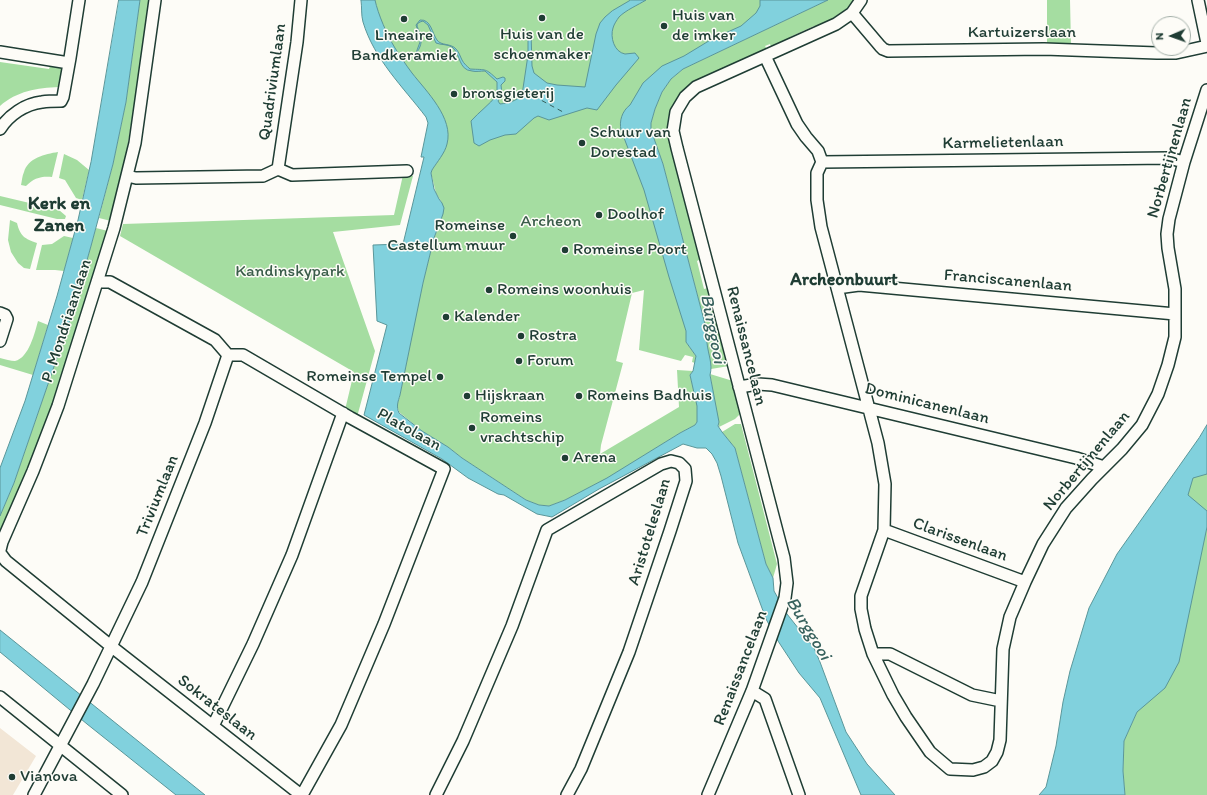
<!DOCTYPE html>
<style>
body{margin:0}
#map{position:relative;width:1207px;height:795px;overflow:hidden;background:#fdfcf7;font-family:Itim,sans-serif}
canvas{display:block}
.north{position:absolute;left:1151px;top:16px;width:40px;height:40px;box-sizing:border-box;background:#fdfcf7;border:1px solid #a4b0a9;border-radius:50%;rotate:268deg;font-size:11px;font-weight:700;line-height:16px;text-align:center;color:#1f3d34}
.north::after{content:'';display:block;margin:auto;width:14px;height:18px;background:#1f3d34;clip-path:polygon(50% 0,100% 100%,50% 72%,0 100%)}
</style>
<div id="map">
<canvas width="1207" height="795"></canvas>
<div class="north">N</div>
</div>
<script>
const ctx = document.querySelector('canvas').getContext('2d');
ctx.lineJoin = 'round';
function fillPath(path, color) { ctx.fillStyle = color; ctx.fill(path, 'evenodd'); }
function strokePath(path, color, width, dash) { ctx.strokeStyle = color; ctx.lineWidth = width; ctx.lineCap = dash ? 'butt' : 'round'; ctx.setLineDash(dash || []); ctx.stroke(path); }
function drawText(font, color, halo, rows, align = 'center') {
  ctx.font = font + ' Itim,sans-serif'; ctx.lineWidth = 3; ctx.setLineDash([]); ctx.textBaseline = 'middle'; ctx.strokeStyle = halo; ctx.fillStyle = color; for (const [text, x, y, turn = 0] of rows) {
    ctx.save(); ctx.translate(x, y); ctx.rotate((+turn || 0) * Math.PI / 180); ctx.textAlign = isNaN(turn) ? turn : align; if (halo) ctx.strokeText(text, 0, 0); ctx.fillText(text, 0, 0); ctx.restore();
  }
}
fillPath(new Path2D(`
 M0,728l36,28 -23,39h-13z`), '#f2e6d6');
fillPath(new Path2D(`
 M140,0h11l-2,15 -26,158 -12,48 -12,-3 14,-54 13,-62z
 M370,0h451l-150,68 -31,28 46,235v11l10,14 -1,7 -3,-1 1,-5 -8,-2 -4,6 -42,-11 5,-60 -12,3 -16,68 7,2 -22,82 -1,9 79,-47 -2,-37 16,1 -3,4 8,31 -1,16 -2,3 -15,8 -72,45 -43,22 -16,6 -10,-1 -13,-5 -64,-42 -14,-11 -26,-16 -23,-19 -2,-7 3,-10 17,-88 17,-69 5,-12 3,-23 -6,-10 -5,-20 1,-3 8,-13 -2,-32 -42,-56z
 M828,0h28c-13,14 -24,20 -40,28l-2,-2 -24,11 1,3 -19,9 -2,-5 -5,2 3,5 -34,15 -1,-2 -26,11v3l-34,30 28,151 -4,2 7,28 4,-1 21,78 -18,3 -5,-27 1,-8 -2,-10 -42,-160 -12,-34v-7l4,-14 7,-17 9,-13 12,-10z
 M1047,0h23l1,45h-24z
 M0,62l49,7 1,-3 11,2 1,3 -3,16c-22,1 -42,4 -59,19z
 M58,152l-6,25c-11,-1 -18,1 -26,9l-5,-1c1,-4 1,-9 3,-13 4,-14 21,-18 34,-20z
 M64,154l13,6 12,10 -7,30 -6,-2 -11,-18 -6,-2z
 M403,175l10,1 -13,49 -67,7 42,119 -18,66 -12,-7 9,-38 -234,-136 3,-12 271,-9z
 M0,196l59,14 7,6 -1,3h-8l-57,-14z
 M10,220l7,3c3,13 8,16 20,20l-7,26 -6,-1 -6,-5 -7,-11 -3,-12z
 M96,228l12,3 -49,158 -35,93 -24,55v-21l14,-33 56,-163z
 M64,236l9,2 -9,33 -9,-1h-19l6,-25 10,-1z
 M38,321l10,4 -15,50 -33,-10v-7c5,1 11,3 15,3 14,-3 20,-29 23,-40z
 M710,374l23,7 8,32 -6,6 -16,8z
 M735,424h6l36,140 -4,14 -7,-14 -31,-116 -13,-16z
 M1207,472v42l-21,-19 6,-18z
 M1207,517v278h-82l-2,-24 1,-30 13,-29z`), '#a5dda1');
const water = new Path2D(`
 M119,0h21l-14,102 -13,62 -22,82 -21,74 -56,163 -14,33v-48l25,-67 32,-105 21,-76 13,-58z
 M361,0h14c3,14 12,35 20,48 5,8 11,17 17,25 14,18 42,45 35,71 -2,9 -10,18 -15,26l-1,3 3,16 5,10 3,4 2,5 -1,6 -9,24 -11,45 -23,112c-2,7 -4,11 -1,18l23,18 26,16 14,11 64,42 13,5 10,1 16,-6 42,-22 73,-45 15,-8 2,-3v-16l-7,-31 3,-4 3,-15 -10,-14v-11l-17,-54 -25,-87 -23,-60c-2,-9 1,-19 9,-25l13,-22 19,-17 22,-10 28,-17 29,-13 15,-13 4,-7v-6h68l-145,69 -12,10 -9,13 -7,17 -4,14v7l12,34 42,160c1,7 1,13 2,19 1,11 6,21 3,32l9,47 -1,4 4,6 13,16 31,116 7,14 1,13 13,23 27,34 6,14 26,70 21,32 28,31h-34l-41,-97 -21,-25 -21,-32 -12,-22 -28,-76 -17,-67 -4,-13 -5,-9 -6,-6h-9l-14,-4 -84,45 -47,28 -15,-3 -33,-19 -6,-1 -30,-16 -26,-19 -78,-44 23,-90 -10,-4 -4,-76 30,-1 21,-87h-3l7,-34 -2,-6c-23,-30 -52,-58 -63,-95 -2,-7 -1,-15 -2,-22z
 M631,0h15c-8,5 -20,10 -27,17 -2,3 -5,7 -6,11 -3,9 1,24 12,26 3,0 7,-1 10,-1l4,5 -23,27 -19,25 -10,-2 -38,12 -11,-4 -4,2 -18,16 -11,1 -15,5 -11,6 -5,-3 -3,-22c8,-9 18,-16 26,-26v-13l-12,-11c-5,0 -9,1 -13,0 -14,-1 -11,-17 -20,-24 -5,-3 -11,-2 -16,-4l-8,-18 -5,-4 -3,1 -3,2c0,4 2,6 3,10 3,7 0,15 -4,19l4,-11 -1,-8 -3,-9 4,-5c11,-1 12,13 17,20 4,6 14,3 19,9 3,3 4,7 6,11 2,4 5,6 8,9 17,1 15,-1 27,10l6,-2 2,1v3l-4,4 1,9 -4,7 2,3c9,-1 16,-3 22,-9l6,-40v-23h3l1,34 2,7 13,10 10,2 28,2 11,-53 4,-11 5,-6 7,-6z
 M1207,425v49l-14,4 -5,17 19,16v16l-28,135 -14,26 -28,24 -13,29 -1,30 2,24h-86l7,-8 10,-41 7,-44 7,-31 19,-63 28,-54 82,-116z
 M0,630l205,165h-29l-89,-71 -87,-72z`);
fillPath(water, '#81d1dd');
strokePath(water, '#5a9699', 1);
strokePath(new Path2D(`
 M526,92l37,20`), '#38625e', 1, [5, 4]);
const street = new Path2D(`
 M1198,0l9,43
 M852,13l28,33 3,3 5,2 156,-2 113,4h19l31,-7
 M0,52l69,11
 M765,56l32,68 9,13 12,14 4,11 -5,11v27l4,27 57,216 7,41 -1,46 -23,66v13l4,20 8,25 20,41 13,22 24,35 20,17 23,1 11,-3 8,-6 5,-9 3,-12 3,-91 7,-32 15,-35 18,-38 23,-36 26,-29 30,-30 20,-24 16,-31 10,-29 7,-28v-48l-7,-41 -1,-14 2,-15 15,-57 23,-72
 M0,129c9,-14 25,-25 42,-27 6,-1 13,-1 19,-1l2,-4 7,-39 9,-58
 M822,162l347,-4 15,4
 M278,169l19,-127 4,-42
 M127,176l9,2 127,-2 15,-7 14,6 115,-4
 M98,282h12l105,58 13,15h15l108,63 93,51 -60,155 -43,101 -39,70
 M837,288l22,-3 316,29
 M0,313l5,2 2,4 -7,22
 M739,387l19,-3 14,1 304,73 28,9
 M884,530l141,52
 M0,550l2,-8 31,-71 25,-65 56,-178 21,-85 20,-143
 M0,553l6,8 106,86 189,148
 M873,654h17l82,41 29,6
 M752,691l13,8 34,96
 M0,697l122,98
 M213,726l40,-82 39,-89 51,-142
 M34,795l59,-111 49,-102 63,-159 23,-68
 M436,795l27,-54 49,-115 35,-96 114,-66 10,-3 8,2 6,6 1,12 -16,50 -41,121 -48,117 -14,26
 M708,795l44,-104 33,-93 2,-15 -3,-25 -107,-410 -4,-17 3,-19 9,-15 11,-10 140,-63 16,-11 9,-13`);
strokePath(street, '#1f3d34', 14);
strokePath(street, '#fdfcf7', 11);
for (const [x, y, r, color] of [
 [542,18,4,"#1f3d34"],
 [404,19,4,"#1f3d34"],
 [664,26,4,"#1f3d34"],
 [454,94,4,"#1f3d34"],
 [582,143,4,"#1f3d34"],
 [599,215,4,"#1f3d34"],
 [513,236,4,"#1f3d34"],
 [565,250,4,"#1f3d34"],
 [489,290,4,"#1f3d34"],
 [446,317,4,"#1f3d34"],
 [521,336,4,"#1f3d34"],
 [519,361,4,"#1f3d34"],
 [440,377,4,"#1f3d34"],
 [467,396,4,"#1f3d34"],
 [579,396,4,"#1f3d34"],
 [472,428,4,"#1f3d34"],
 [565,458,4,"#1f3d34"],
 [12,777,4,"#1f3d34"]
]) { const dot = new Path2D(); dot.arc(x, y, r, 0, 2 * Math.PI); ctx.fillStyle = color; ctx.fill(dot); strokePath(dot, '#fdfcf7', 1.5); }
drawText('17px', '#1f3d34', '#fdfcf7', [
 ["Huis van",672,16],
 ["de imker",672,36],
 ["Huis van de",542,35,"center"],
 ["schoenmaker",542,55,"center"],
 ["Lineaire",404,36,"center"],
 ["Bandkeramiek",404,56,"center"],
 ["bronsgieterij",462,94],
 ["Schuur van",590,133],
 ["Dorestad",590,153],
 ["Doolhof",607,215],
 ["Romeinse",505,226,"right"],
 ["Castellum muur",505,246,"right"],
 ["Romeinse Poort",573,250],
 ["Romeins woonhuis",497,290],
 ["Kalender",454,317],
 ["Rostra",529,336],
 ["Forum",527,361],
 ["Romeinse Tempel",432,377,"right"],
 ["Hijskraan",475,396],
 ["Romeins Badhuis",587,396],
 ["Romeins",480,418],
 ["vrachtschip",480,438],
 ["Arena",573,458],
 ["Vianova",20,777]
], 'left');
drawText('17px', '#1f3d34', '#fdfcf7', [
 ["Kartuizerslaan",1022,33],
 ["Quadriviumlaan",273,82,-82],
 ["Karmelietenlaan",1003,143,-1],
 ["Norbertijnenlaan",1170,158,-74],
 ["Franciscanenlaan",1008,281,5],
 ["P. Mondriaanlaan",67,321,-72],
 ["Renaissancelaan",746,346,76],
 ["Dominicanenlaan",927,404,14],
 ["Platolaan",409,430,29],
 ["Norbertijnenlaan",1087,461,-50],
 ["Triviumlaan",158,496,-68],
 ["Aristoteleslaan",650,532,-73],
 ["Clarissenlaan",960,540,20],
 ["Renaissancelaan",741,668,-69],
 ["Sokrateslaan",217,708,38]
]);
drawText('17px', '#3a5d4a', '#fdfcf7', [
 ["Archeon",551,222],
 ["Kandinskypark",290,272]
]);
drawText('bold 18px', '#1f3d34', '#fdfcf7', [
 ["Archeonbuurt",844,280]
]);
drawText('italic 18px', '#38625e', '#fdfcf7', [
 ["Burggooi",712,329,79],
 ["Burggooi",808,629,59]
]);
drawText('bold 19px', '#1f3d34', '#fdfcf7', [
 ["Kerk en",59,204],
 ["Zanen",59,226]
]);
</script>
